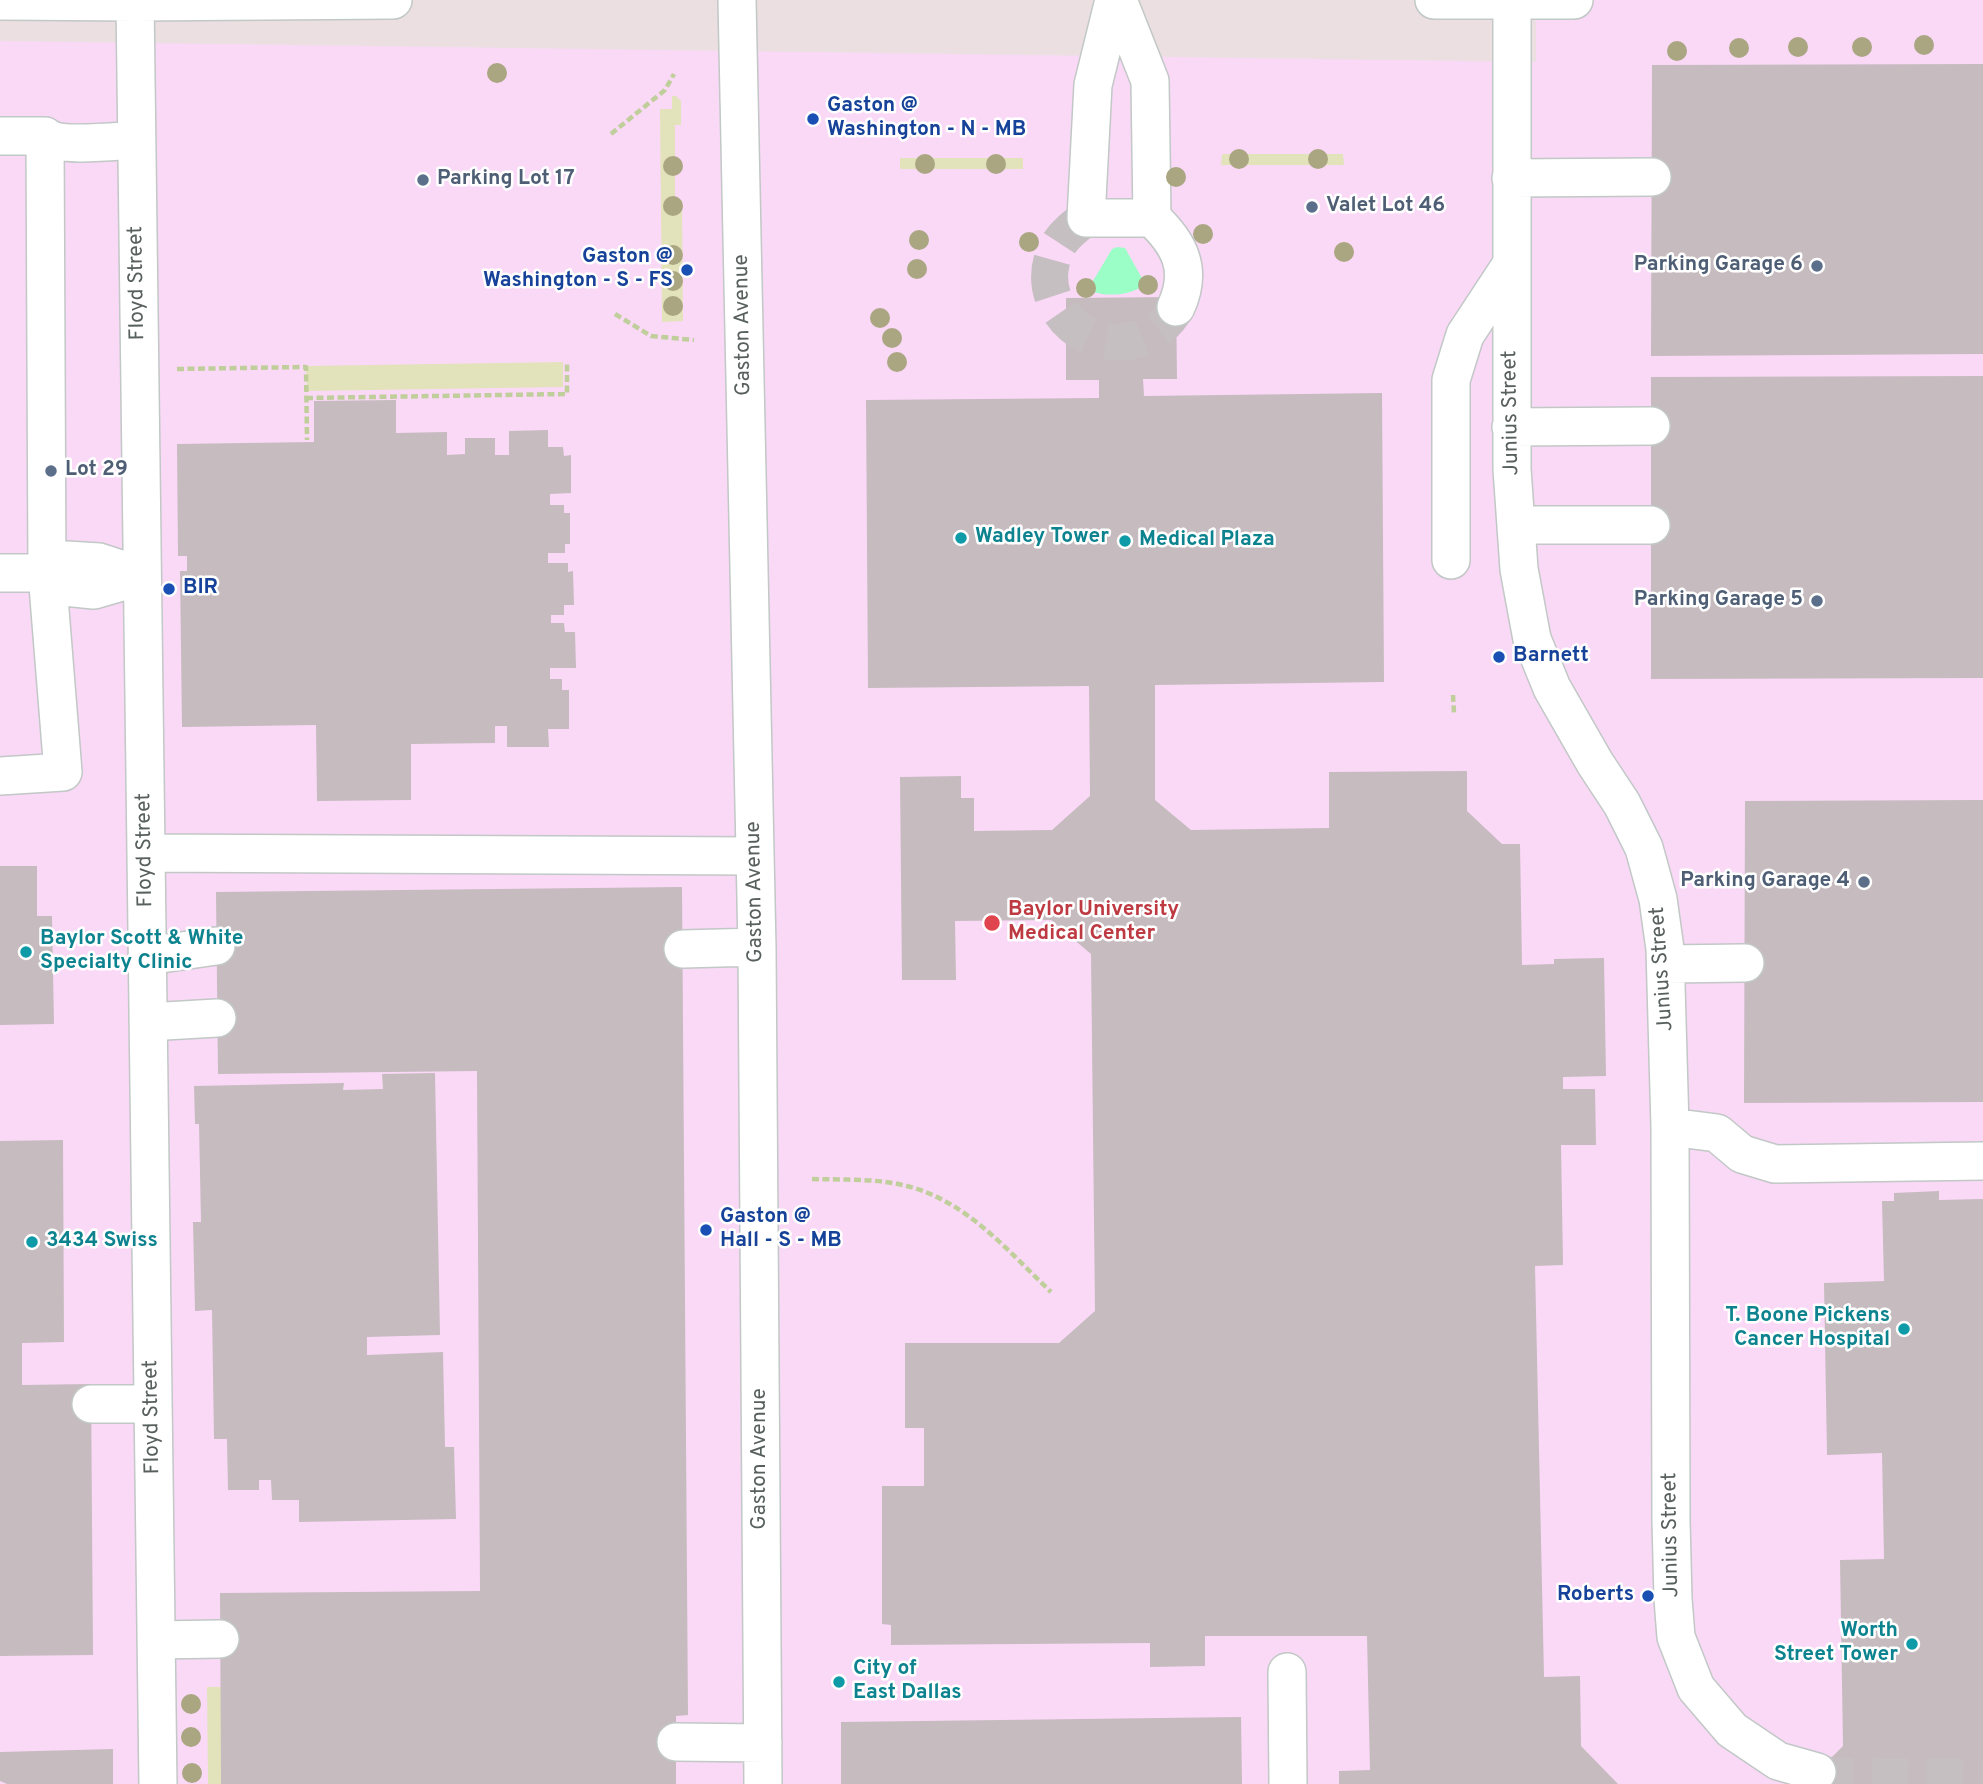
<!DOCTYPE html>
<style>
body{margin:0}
canvas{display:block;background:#ebdfe2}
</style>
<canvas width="1983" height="1784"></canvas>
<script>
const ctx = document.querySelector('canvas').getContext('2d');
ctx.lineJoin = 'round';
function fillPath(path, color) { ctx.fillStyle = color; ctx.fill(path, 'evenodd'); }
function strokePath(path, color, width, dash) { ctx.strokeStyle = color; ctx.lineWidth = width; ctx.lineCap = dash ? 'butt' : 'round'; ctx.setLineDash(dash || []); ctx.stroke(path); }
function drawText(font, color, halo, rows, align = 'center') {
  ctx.font = font + ' Overpass,sans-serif'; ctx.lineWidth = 5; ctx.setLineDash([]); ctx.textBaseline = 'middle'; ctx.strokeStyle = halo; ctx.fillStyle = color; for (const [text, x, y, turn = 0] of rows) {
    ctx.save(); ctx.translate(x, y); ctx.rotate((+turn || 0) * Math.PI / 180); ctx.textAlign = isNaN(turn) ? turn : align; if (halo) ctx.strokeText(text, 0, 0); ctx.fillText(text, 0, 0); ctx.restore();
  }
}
fillPath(new Path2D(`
 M1536,0h447v1784h-1983v-1743l1536,21z`), '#fad9f7');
fillPath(new Path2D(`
 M672,96h4l5,5v24h-6v75h7l1,121 -21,1 -2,-213h12z
 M1222,154h121l1,11h-123z
 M900,158h123v11h-123z
 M563,362v25l-256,4 -1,-25z
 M207,1687h14v97h-13z`), '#e3e3bb');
fillPath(new Path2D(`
 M1117,247l8,1 18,32v4c-7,11 -37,13 -49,8l-1,-11 19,-32z`), '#9cfec7');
fillPath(new Path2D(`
 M1983,64v290l-332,2 1,-291z
 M1176,297l1,82h-34l1,17 238,-3 2,289 -229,3v115l36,30 138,-2v-56l138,-1v40l35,33h18l2,121 32,-1v-5l50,-1 2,118 -43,1v12h32l1,56h-35l2,120 -28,1 9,411 36,-1 1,70 37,38h-279v-13l31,-1 -3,-134h-162v30l-55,1v-24l-259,2v-20l-9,-1v-138h42v-58h-19v-85h154l36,-32 -4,-357 -40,-34 -96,1 1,59h-54l-2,-203 61,-1v22h13v33l78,-1 38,-34 -1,-110 -221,2 -2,-288 233,-2v-18h-33v-82z
 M1983,376v302l-332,1v-302z
 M396,400v33l51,-1v23l18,-1v-16h30v17h14v-24l39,-1v17h15l1,9 7,-1v38l-21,1v11h14v8h6v31h-5v9h-17v10h20v9l5,-1 1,34h-10v10h-13v8h13l1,9h10l1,36h-26v11h12v11h7v39h-21l1,18h-42v-21h-12v17l-84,1v56l-94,1 -1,-76 -134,2 -2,-156h7v-15h-9l-1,-112 137,-2v-41z
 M1983,800v302l-239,1 1,-302z
 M0,866h37v50h15l2,108 -54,1z
 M682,887l6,828 -12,1v68h-455l-1,-191 260,-2 -3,-520 -259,3 -2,-182z
 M435,1073l5,262 -73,2v18l76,-3 2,95h9l2,72 -157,3v-22h-27l-1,-20h-12v10h-31l-1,-51h-13l-2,-129 -17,1 -2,-89h8l-2,-98h-4l-1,-38 150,-3 -1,7 40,-1 -1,-15z
 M63,1140l1,202 -42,1v42l69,-1 2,271 -93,1v-515z
 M1939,1191v9l44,-1v585h-178l38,-38 -3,-186 44,-1 -2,-106 -55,2 -3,-172 60,-2 -2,-80h12v-8z
 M1241,1717l1,67h-401v-62z
 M113,1749v35h-106l-7,-3v-29z`), '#c6bbbf');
strokePath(new Path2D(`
 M1086,218c-12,9 -23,17 -30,31 -27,58 37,115 94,85 11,-6 21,-16 26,-27
 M1817,1772l13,4 153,1`), '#c6bfc1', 37, [37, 18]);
const minor = new Path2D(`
 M135,0l23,1784
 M737,0l20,947 6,837
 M1114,0l-21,85 -7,133h66c28,26 41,52 24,89
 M1118,0l32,81 2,137
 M1434,0h140
 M1512,0v469l7,100 13,70 20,49 43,75 27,41 22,44 14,51 7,50 5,178 1,394 2,78 3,38 20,51 36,42 46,31 39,11
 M0,1l135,1 258,-2
 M0,136h45c14,12 71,5 91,4
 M1511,178l141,-1
 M1511,427l140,-1
 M1516,525h135
 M1451,560v-180l14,-45 46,-70
 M0,573h47l20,-13 32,2 43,14
 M47,573l17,14 30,3 48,-14
 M0,776l63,-4 -16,-199 -2,-437
 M146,853l609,3
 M683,949l74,-2
 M147,956l69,-10
 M1666,964l79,-1
 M148,1022l69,-4
 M1670,1127l47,6 25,21 33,10 208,-3
 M91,1404h62
 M156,1640l64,-1
 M1287,1672l1,112
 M676,1742l87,1`);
strokePath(minor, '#c1c8c6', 40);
strokePath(new Path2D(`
 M611,134l54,-44 9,-16
 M615,314l36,22 43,4
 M177,369l129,-2 1,73
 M306,398l261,-4v-32
 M1453,695l1,18
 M812,1179c34,1 70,-1 102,9 56,17 96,65 137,104`), '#bfce9a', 4.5, [7, 3.5]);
strokePath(minor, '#fff', 37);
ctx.fillStyle = '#a9a681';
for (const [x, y] of [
 [1924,45],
 [1798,47],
 [1862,47],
 [1739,48],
 [1677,51],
 [497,73],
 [1239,159],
 [1318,159],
 [925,164],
 [996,164],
 [673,166],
 [1176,177],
 [673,206],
 [1203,234],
 [919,240],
 [1029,242],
 [1344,252],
 [673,255],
 [917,269],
 [673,281],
 [1148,285],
 [1086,288],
 [673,306],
 [880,318],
 [892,338],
 [897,362],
 [191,1704],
 [191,1737],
 [192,1773]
]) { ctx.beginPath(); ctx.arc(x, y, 10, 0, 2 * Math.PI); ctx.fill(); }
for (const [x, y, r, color] of [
 [813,119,7,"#1a4fb4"],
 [423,180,7,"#5c6f8a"],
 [1312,207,7,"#5c6f8a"],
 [1817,266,7,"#5c6f8a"],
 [687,270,7,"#1a4fb4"],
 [51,471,7,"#5c6f8a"],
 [961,538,7,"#0f9aa8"],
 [1125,541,7,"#0f9aa8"],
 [169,589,7,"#1a4fb4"],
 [1817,601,7,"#5c6f8a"],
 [1499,657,7,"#1a4fb4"],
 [1864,882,7,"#5c6f8a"],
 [992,923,9,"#e0444e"],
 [26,952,7,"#0f9aa8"],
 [706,1230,7,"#1a4fb4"],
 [32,1242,7,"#0f9aa8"],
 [1904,1329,7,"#0f9aa8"],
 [1648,1596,7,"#1a4fb4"],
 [1912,1644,7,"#0f9aa8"],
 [839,1682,7,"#0f9aa8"]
]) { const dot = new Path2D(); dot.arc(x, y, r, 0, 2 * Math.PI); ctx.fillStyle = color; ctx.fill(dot); strokePath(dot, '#fff', 2.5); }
drawText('bold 21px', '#164399', '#fff', [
 ["Gaston @",827,107],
 ["Washington - N - MB",827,131],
 ["Gaston @",673,258,"right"],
 ["Washington - S - FS",673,282,"right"],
 ["BIR",183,589],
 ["Barnett",1513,657],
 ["Gaston @",720,1218],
 ["Hall - S - MB",720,1242],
 ["Roberts",1634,1596,"right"]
], 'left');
drawText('bold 21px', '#4e5e75', '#fff', [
 ["Parking Lot 17",437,180],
 ["Valet Lot 46",1326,207],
 ["Parking Garage 6",1803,266,"right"],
 ["Lot 29",65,471],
 ["Parking Garage 5",1803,601,"right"],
 ["Parking Garage 4",1850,882,"right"]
], 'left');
drawText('21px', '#58605d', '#fff', [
 ["Floyd Street",138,283,-91],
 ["Gaston Avenue",744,325,-91],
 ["Junius Street",1512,413,-91],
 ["Floyd Street",146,850,-91],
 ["Gaston Avenue",756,892,-91],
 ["Junius Street",1663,969,-94],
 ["Floyd Street",153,1417,-91],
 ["Gaston Avenue",761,1459,-90],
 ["Junius Street",1672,1535,-91]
]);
drawText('bold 21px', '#0d838f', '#fff', [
 ["Wadley Tower",975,538],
 ["Medical Plaza",1139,541],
 ["Baylor Scott & White",40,940],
 ["Specialty Clinic",40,964],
 ["3434 Swiss",46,1242],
 ["T. Boone Pickens",1890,1317,"right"],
 ["Cancer Hospital",1890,1341,"right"],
 ["Worth",1898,1632,"right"],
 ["Street Tower",1898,1656,"right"],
 ["City of",853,1670],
 ["East Dallas",853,1694]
], 'left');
drawText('bold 21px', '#be3a42', '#fff', [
 ["Baylor University",1008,911],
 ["Medical Center",1008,935]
], 'left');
</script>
